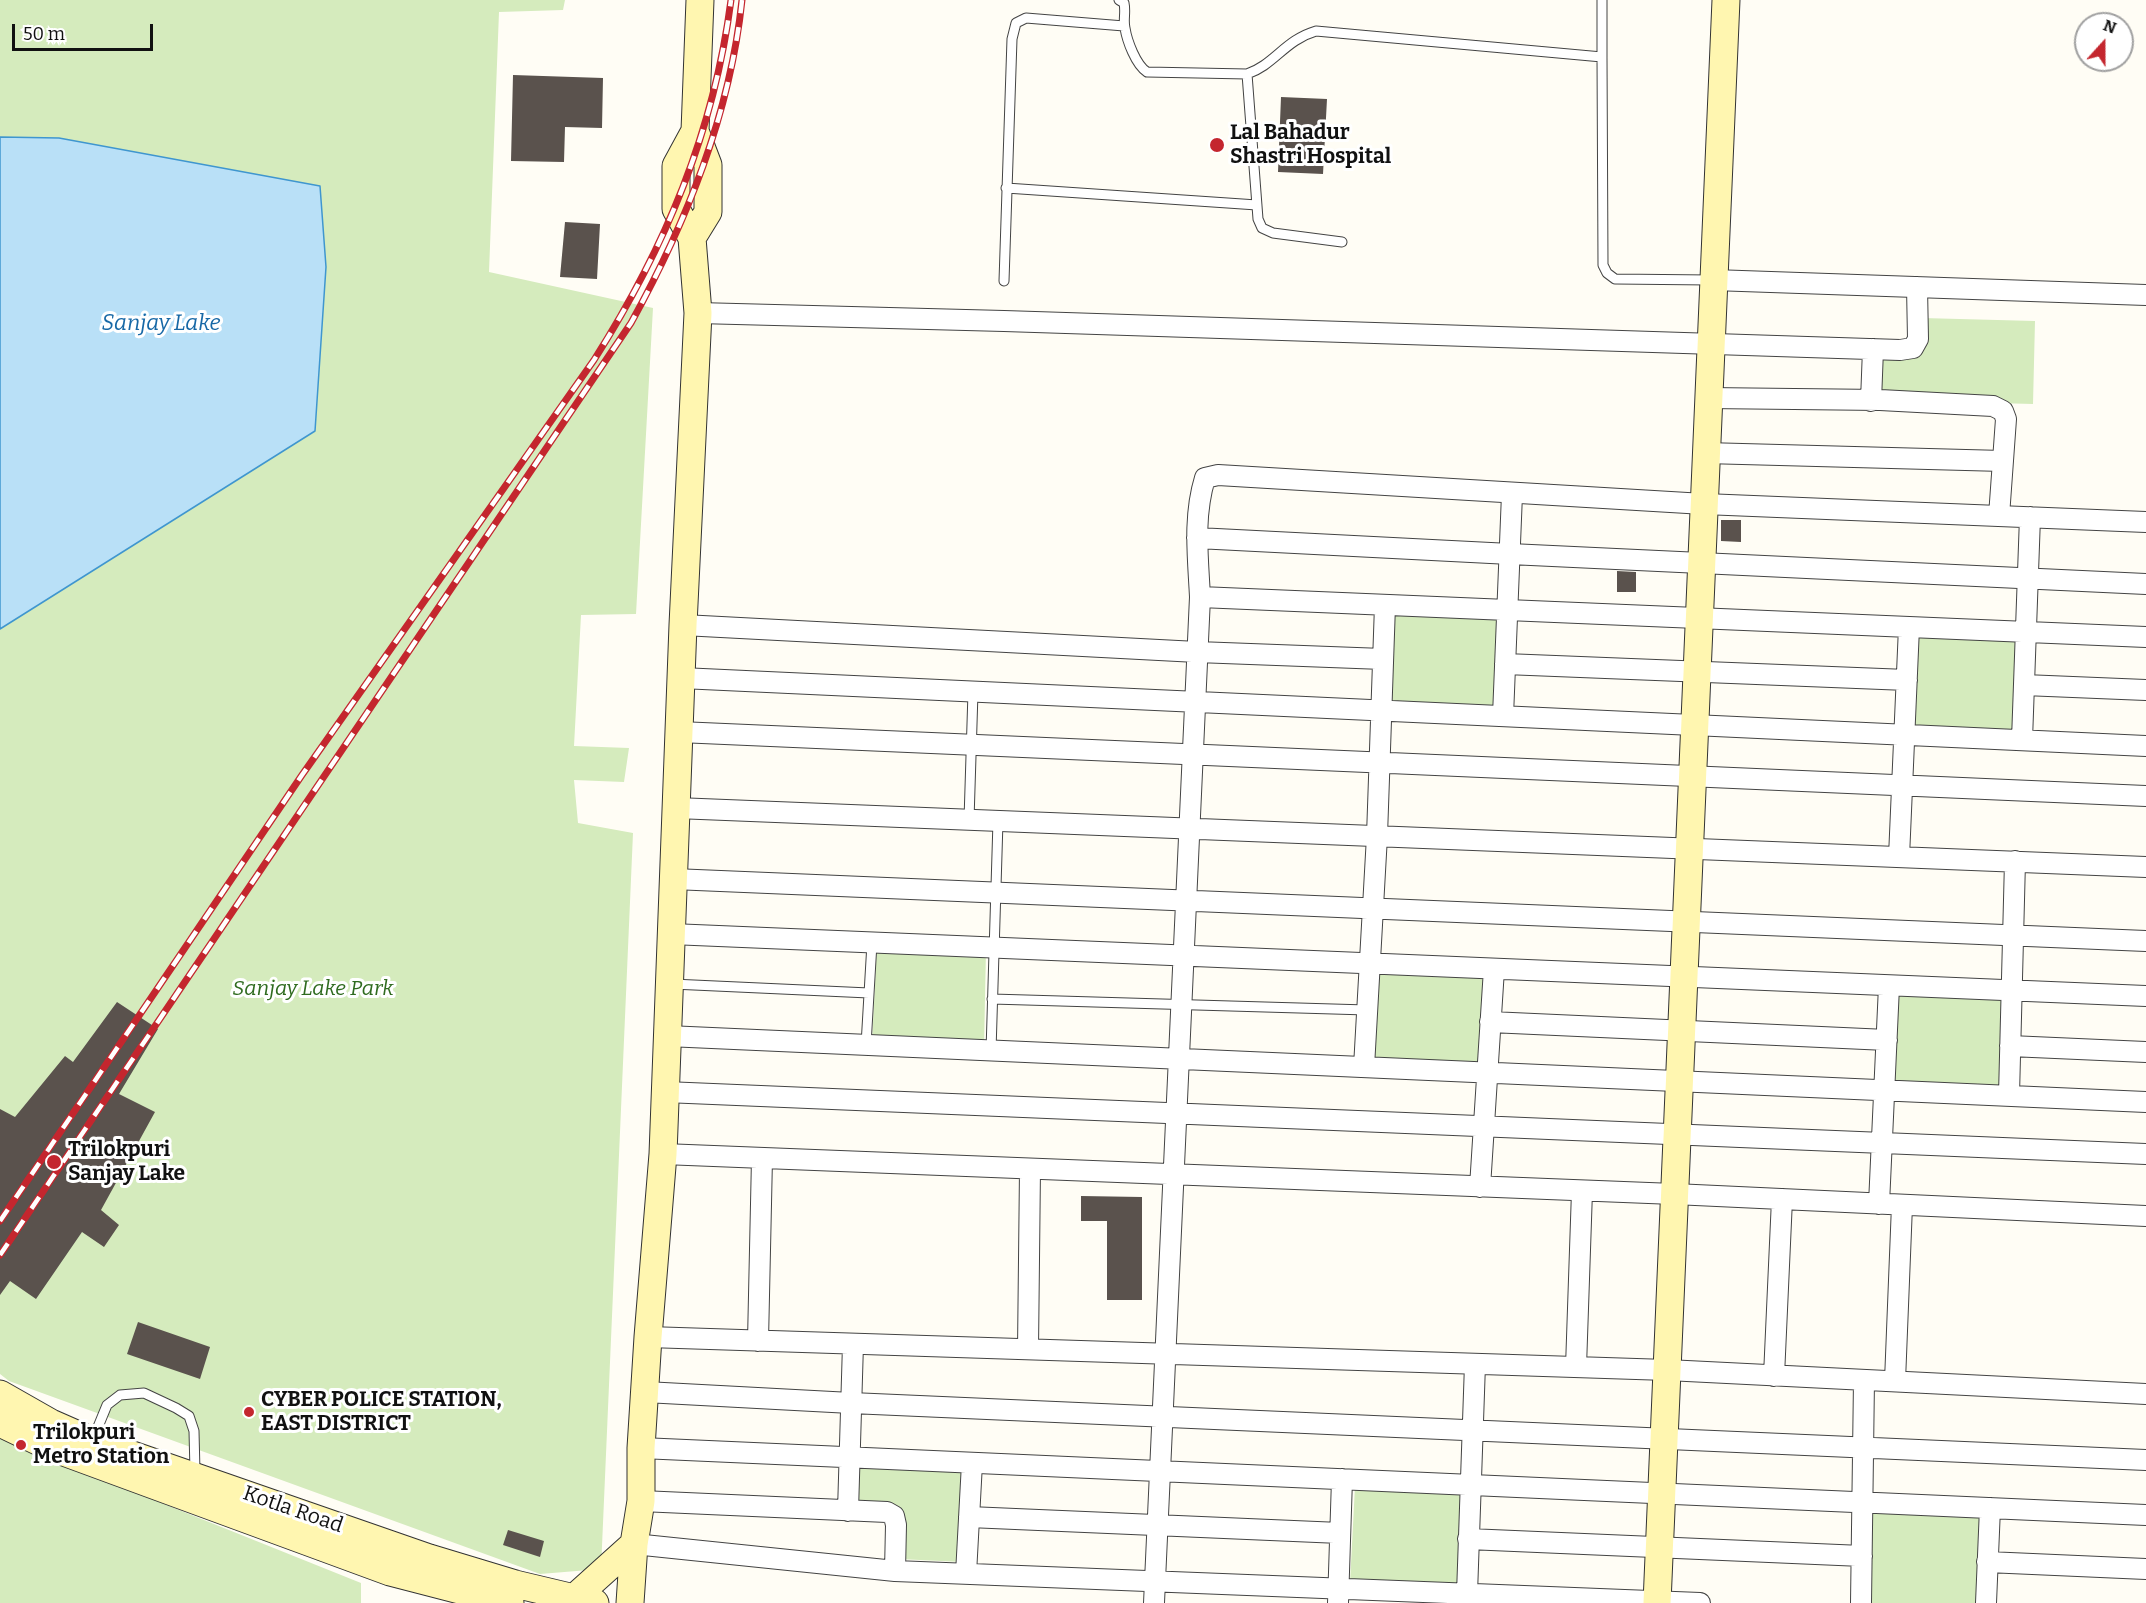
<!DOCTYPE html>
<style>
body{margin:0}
#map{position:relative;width:2146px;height:1603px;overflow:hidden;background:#fffdf5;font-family:Bitter,serif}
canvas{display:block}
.north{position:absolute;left:2074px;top:12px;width:60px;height:60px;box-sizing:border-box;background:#fff;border:2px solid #a0a0a0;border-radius:50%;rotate:21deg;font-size:16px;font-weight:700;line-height:24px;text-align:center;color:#111}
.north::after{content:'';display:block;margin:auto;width:21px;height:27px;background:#c4262e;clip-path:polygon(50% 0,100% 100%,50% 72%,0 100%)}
.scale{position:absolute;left:12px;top:24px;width:141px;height:27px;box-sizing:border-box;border:3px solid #111;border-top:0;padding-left:8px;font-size:18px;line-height:21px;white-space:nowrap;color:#111;-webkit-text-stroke:4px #fff;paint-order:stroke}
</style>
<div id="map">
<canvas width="2146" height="1603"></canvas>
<div class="north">N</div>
<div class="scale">50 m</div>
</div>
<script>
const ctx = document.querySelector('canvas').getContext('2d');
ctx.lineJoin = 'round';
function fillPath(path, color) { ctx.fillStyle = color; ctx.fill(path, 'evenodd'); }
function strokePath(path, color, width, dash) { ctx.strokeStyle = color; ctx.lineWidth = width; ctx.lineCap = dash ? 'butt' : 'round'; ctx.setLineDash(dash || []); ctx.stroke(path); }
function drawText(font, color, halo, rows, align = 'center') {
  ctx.font = font + ' Bitter,serif'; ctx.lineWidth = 6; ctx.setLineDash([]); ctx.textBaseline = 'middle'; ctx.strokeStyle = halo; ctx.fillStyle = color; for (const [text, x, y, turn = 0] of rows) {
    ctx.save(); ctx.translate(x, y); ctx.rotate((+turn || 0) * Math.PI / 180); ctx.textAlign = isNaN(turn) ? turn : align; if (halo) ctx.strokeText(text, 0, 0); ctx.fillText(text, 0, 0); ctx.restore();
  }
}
fillPath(new Path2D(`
 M0,0h565l-2,10 -64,2 -10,260 164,36 -17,306 -55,1 -7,131 55,2 -5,34 -50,-2 4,43 55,10 -32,736 -61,5 -531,-193 -9,-7z
 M1922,318l113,3 -2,83 -153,-4 1,-45 40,1z
 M1391,609l110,4 -3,98 -112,-5z
 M1914,633l108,5 -4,97 -108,-4z
 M877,945l109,4 -2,99 -112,-6z
 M1376,967l111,6 -5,92 -110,-5z
 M1895,989l110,5 -3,98 -112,-5z
 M0,1435l52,24 309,124v20h-361z
 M855,1463l111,5 -4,94 -63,-3 2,-50 -48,-2z
 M1355,1486l110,4 -3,99 -112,-6z
 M1872,1507l110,4 -2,92h-112z`), '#d5ebbd');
const water = new Path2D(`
 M0,137l59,1 261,48 6,81 -11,164 -315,198z`);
fillPath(water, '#b9e0f7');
strokePath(water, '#3f96cf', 1.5);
fillPath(new Path2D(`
 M513,75l90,3 -1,50 -37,-1 -1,35 -53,-1z
 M1281,97l46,2 -4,75 -45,-2z
 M565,222l35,2 -3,55 -37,-2z
 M1721,520h20v22l-20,-1z
 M1617,571l19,1v20h-19z
 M117,1002l41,27 -39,65 36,18 -54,98 18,15 -15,22 -22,-15 -46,67 -26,-18 -10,14v-186l15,8 50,-61 8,6z
 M1081,1196l61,1v103h-35v-79h-26z
 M138,1322l72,25 -10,32 -73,-25z
 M508,1530l36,11 -4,16 -37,-12z`), '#5a524d');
const lane = new Path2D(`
 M1119,0l5,3c2,9 -1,17 1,25 2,13 11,37 22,44l100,2c27,-9 38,-34 69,-43l286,26v-57
 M1602,57l1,208 4,8 8,6 95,1
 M1247,74l11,145 4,9 11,5 69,9
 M1006,188l251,17
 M1004,281l8,-242 4,-16 10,-5 98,8
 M969,820l4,-128
 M672,984l197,9
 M992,999l375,11
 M866,1045l6,-102
 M991,1051l7,-230
 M93,1439l14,-34 13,-10 24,-2 32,15 13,8 5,15 1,41`);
const street = new Path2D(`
 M1713,280l433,15
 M698,313l306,8 896,29 13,-2 5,-9 -1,-52
 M1708,398l172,2 113,6 10,5 3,8 -7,97
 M1871,401l2,-52
 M1705,453l298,8
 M1197,538l313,16 636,30
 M1200,597l946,40
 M683,625l514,27 186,7
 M1505,664l402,16
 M681,678l1465,68
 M2024,685l122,5
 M1503,716l9,-222
 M679,732l1467,64
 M2022,740l8,-223
 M676,808l1470,59
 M1899,857l10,-230
 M673,879l1473,62
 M671,934l1475,62
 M1490,1022l397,18
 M667,1036l1479,66
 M2010,1046l136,6
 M1364,1067l13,-231 8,-231
 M665,1092l1481,62
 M2009,1095l6,-234
 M663,1154l1011,40 472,22
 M1480,1187l14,-218
 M1879,1204l10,-218
 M648,1337l1019,33 479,24
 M758,1341l4,-183
 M1028,1349l2,-180
 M1576,1367l6,-176
 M1774,1376l8,-177
 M1895,1381l7,-176
 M645,1392l206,11 1295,57
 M641,1448l1505,67
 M641,1501l246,11 7,4 2,9 -1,46
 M848,1511l5,-167
 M969,1517l371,16
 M1468,1539l394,17
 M634,1544l261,27 805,32
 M1987,1562l159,7
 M966,1574l6,-111
 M1467,1594l8,-230
 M1154,1603l46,-1006c-2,-40 -7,-80 5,-119l13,-3 486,29 442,18
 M1338,1603l4,-124
 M1861,1603l3,-223
 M1986,1603l4,-95`);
const secondary = new Path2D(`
 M692,238l16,-26v-47l-13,-34 5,-131
 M0,1394l51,29 41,18 337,117 86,26 80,19
 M0,1423l50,24 340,125 120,31
 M574,1598l60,-54
 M630,1603l4,-59 7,-43v-53l7,-111 15,-183 20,-529 15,-312 -6,-75 -16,-29v-43l19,-35
 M1657,1603l69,-1603`);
strokePath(lane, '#444', 11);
strokePath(street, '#444', 22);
strokePath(secondary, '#333', 29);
strokePath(lane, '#fff', 9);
strokePath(street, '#fff', 20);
strokePath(secondary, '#fff6b0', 27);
const rail = new Path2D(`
 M0,1221l302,-446 292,-415c71,-112 120,-228 137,-360
 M0,1255l631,-932c55,-100 99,-208 111,-323`);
strokePath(rail, '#c4262e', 7);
strokePath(rail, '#fff', 4.5, [14]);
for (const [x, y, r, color] of [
 [1217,145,8,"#c4262e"],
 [54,1162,8,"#c4262e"],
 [249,1412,6,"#c4262e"],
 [21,1445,6,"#c4262e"]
]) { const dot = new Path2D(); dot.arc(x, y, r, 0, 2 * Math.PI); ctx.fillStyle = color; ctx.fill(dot); strokePath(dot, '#fff', 2); }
drawText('bold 21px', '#111', '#fff', [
 ["Lal Bahadur",1230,133],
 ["Shastri Hospital",1230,157],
 ["Trilokpuri",68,1150],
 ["Sanjay Lake",68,1174],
 ["CYBER POLICE STATION,",261,1400],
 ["EAST DISTRICT",261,1424],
 ["Trilokpuri",33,1433],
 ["Metro Station",33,1457]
], 'left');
drawText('italic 21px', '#2f6b1f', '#fff', [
 ["Sanjay Lake Park",313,989]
]);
drawText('21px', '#111', '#fff', [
 ["Kotla Road",293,1510,19]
]);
drawText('italic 22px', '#1768a6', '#fff', [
 ["Sanjay Lake",161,324]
]);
</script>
